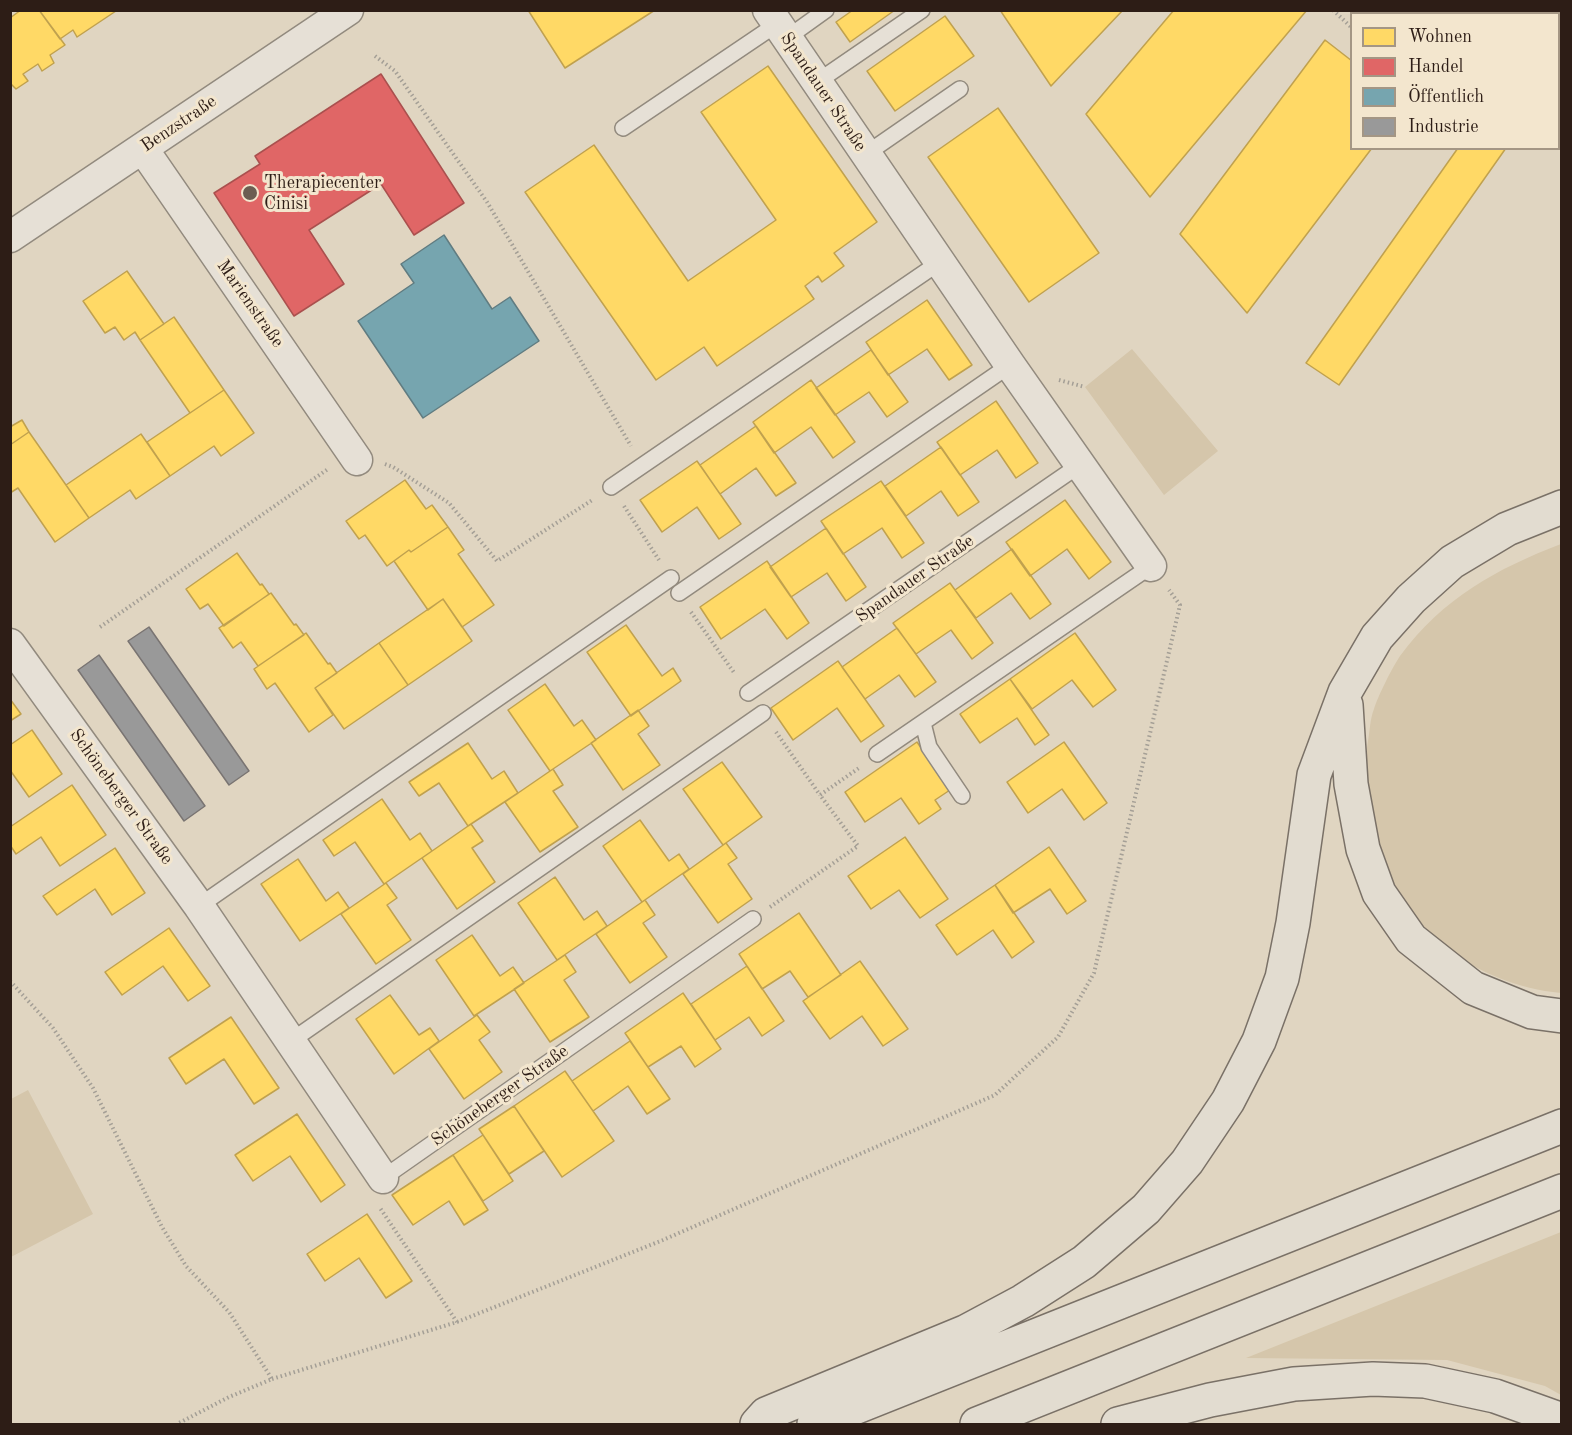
<!DOCTYPE html>
<meta charset="utf-8">
<style>
body{margin:0}
#map{position:relative;width:1572px;height:1435px;overflow:hidden;background:#e0d5c1;font-family:"Old Standard TT",serif}
canvas{display:block}
.frame{position:absolute;inset:0;border:12px solid #2d1d16;pointer-events:none}
.legend{position:absolute;left:1350px;top:12px;width:210px;height:138px;box-sizing:border-box;background:#f3e6ce;border:2px solid #a49684;margin:0;padding:8px 10px;list-style:none;font-size:18px;color:#2d1d16}
.legend li{display:flex;align-items:center;gap:12px;height:30px}
.legend b{width:30px;border:2px solid #a49684}
</style>
<div id="map">
<canvas width="1572" height="1435"></canvas>
<div class="frame"></div>
<ul class="legend">
<li><b style="height:16px;background:#ffd966"></b>Wohnen</li>
<li><b style="height:16px;background:#e06666"></b>Handel</li>
<li><b style="height:16px;background:#76a5af"></b>Öffentlich</li>
<li><b style="height:16px;background:#999"></b>Industrie</li>
</ul>
</div>
<script>
const ctx = document.querySelector('canvas').getContext('2d');
ctx.lineJoin = 'round';
function fillPath(path, color) { ctx.fillStyle = color; ctx.fill(path, 'evenodd'); }
function strokePath(path, color, width, dash) { ctx.strokeStyle = color; ctx.lineWidth = width; ctx.lineCap = dash ? 'butt' : 'round'; ctx.setLineDash(dash || []); ctx.stroke(path); }
function drawText(font, color, halo, rows, align = 'center') {
  ctx.font = font + ' "Old Standard TT",serif'; ctx.lineWidth = 6; ctx.setLineDash([]); ctx.textBaseline = 'middle'; ctx.strokeStyle = halo; ctx.fillStyle = color; for (const [text, x, y, turn = 0] of rows) {
    ctx.save(); ctx.translate(x, y); ctx.rotate((+turn || 0) * Math.PI / 180); ctx.textAlign = isNaN(turn) ? turn : align; if (halo) ctx.strokeText(text, 0, 0); ctx.fillText(text, 0, 0); ctx.restore();
  }
}
fillPath(new Path2D(`
 M1132,349l86,102 -54,44 -79,-108z
 M1561,544v449c-85,-8 -158,-64 -185,-145 -3,-10 -9,-20 -10,-31 -4,-24 -2,-52 2,-76 2,-11 2,-22 6,-32 4,-13 18,-41 26,-53 43,-58 96,-87 161,-112z
 M28,1090l65,124 -82,43v-158z
 M1561,1232v163l-16,-9 -98,-26 -201,-2z`), '#d5c6ab');
const homes = new Path2D(`
 M21,10h18l26,35 -15,10 4,8 -12,8 -4,-7 -15,10 5,7 -12,8 -6,-6v-65z
 M39,10h77v1l-39,26 -4,-7 -13,9z
 M528,10h127l-90,58z
 M853,10h42l-45,32 -14,-20z
 M1000,10h123l-72,76z
 M1174,10h133l-157,187 -64,-83z
 M1366,10h102l-2,4h-97z
 M945,16l29,40 -79,55 -28,-40z
 M1325,40l27,21v87h20l-125,165 -67,-79z
 M768,66l109,156 -43,31 10,13 -22,16 -4,-6 -13,10 9,13 -97,67 -13,-19 -48,33 -131,-188 69,-47 94,136 88,-61 -75,-108z
 M998,108l101,145 -70,49 -101,-145z
 M1458,148h48l-167,237 -33,-22z
 M127,271l37,53 -24,16 -5,-8 -11,8 -9,-13 -10,6 -22,-32z
 M927,300l45,65 -23,15 -22,-31 -39,26 -22,-33z
 M174,317l50,73 -34,23 -50,-73z
 M871,350l37,52 -21,15 -18,-25 -34,23 -19,-27z
 M811,380l44,62 -22,16 -22,-31 -37,26 -21,-31z
 M224,390l30,43 -33,23 -7,-10 -44,30 -23,-34z
 M996,401l42,62 -22,15 -19,-28 -37,25 -23,-33z
 M22,420l7,12 -19,13v-18z
 M756,426l40,57 -20,13 -20,-28 -36,26 -20,-29z
 M29,432l60,86 -34,24 -37,-54 -8,5v-48z
 M141,434l29,42 -34,23 -6,-9 -41,28 -23,-33z
 M941,447l38,55 -21,14 -17,-25 -35,25 -21,-30z
 M697,461l44,63 -22,15 -22,-32 -35,25 -22,-32z
 M405,480l21,29 6,-4 16,22 -37,25 -2,-2 -22,16 -22,-31 -6,4 -13,-18z
 M881,481l43,62 -22,15 -20,-30 -39,26 -22,-33z
 M1065,500l46,62 -22,17 -22,-30 -37,27 -24,-34z
 M448,527l16,23 -6,4 36,51 -32,22 -19,-28 -15,11 -34,-49 15,-11 2,2z
 M826,528l40,59 -20,14 -19,-28 -36,24 -21,-30z
 M1012,549l39,55 -21,15 -19,-26 -35,25 -21,-28z
 M237,553l23,32 2,-1 7,10 -45,32 -16,-22 -8,5 -14,-20z
 M767,561l42,62 -22,16 -22,-30 -44,30 -21,-32z
 M950,583l43,60 -21,16 -21,-29 -35,24 -23,-31z
 M271,593l23,32 2,-1 8,11 -46,31 -17,-24 -8,6 -14,-20z
 M443,599l29,42 -64,44 -29,-42z
 M626,625l36,51 11,-8 8,13 -50,35 -44,-64z
 M897,628l39,54 -21,15 -16,-22 -34,24 -23,-32z
 M306,633l22,31 2,-1 7,10 -22,15 18,27 -24,17 -34,-49 -8,6 -13,-20z
 M1075,633l41,57 -23,17 -21,-27 -40,29 -22,-30z
 M379,643l29,42 -64,44 -29,-41z
 M838,661l46,65 -23,16 -24,-34 -44,32 -22,-32z
 M1010,679l39,56 -14,10 -18,-27 -37,25 -20,-29z
 M545,684l29,42 8,-6 14,20 -46,31 -42,-61z
 M10,699l11,15 -11,7z
 M638,710l11,16 -11,8 22,31 -37,25 -32,-47z
 M32,730l30,44 -33,23 -19,-27v-25z
 M917,742l33,48 -15,10 6,9 -22,15 -18,-26 -36,24 -20,-30z
 M1064,742l43,61 -23,17 -22,-31 -34,24 -21,-31z
 M468,743l24,36 12,-8 14,22 -50,33 -29,-43 -20,13 -10,-14z
 M722,762l40,55 -39,28 -40,-56z
 M553,769l10,16 -10,6 25,36 -38,25 -35,-50z
 M72,785l34,50 -46,31 -19,-29 -25,17 -6,-9v-18z
 M382,799l28,41 10,-7 12,18 -48,33 -29,-42 -21,14 -11,-16z
 M640,820l29,41 10,-7 10,15 -47,33 -39,-56z
 M471,824l12,17 -11,7 23,34 -38,27 -35,-51z
 M905,837l43,62 -28,19 -21,-28 -28,19 -23,-33z
 M726,843l11,15 -9,6 24,35 -34,24 -35,-49z
 M1049,847l37,54 -19,13 -17,-25 -37,24 -18,-28z
 M115,848l30,45 -33,22 -17,-26 -38,26 -14,-19z
 M298,859l28,42 12,-9 11,16 -49,33 -39,-57z
 M555,877l29,43 13,-9 10,15 -50,34 -39,-57z
 M386,883l11,15 -10,7 24,35 -35,24 -35,-50z
 M995,885l39,57 -22,16 -19,-28 -36,25 -21,-30z
 M645,900l10,15 -12,8 24,34 -37,26 -34,-49z
 M799,913l42,62 -33,22 -18,-26 -28,18 -23,-35z
 M169,928l41,58 -22,15 -25,-35 -41,29 -17,-23z
 M472,935l28,41 13,-9 11,16 -50,33 -38,-56z
 M565,955l11,17 -12,8 25,37 -39,25 -36,-53z
 M860,961l48,68 -25,17 -21,-30 -32,23 -27,-38z
 M747,966l37,55 -22,15 -13,-19 -34,23 -24,-36z
 M683,993l38,56 -26,18 -14,-21 -33,21 -23,-34z
 M390,995l29,40 11,-7 9,13 -45,33 -38,-55z
 M477,1015l13,17 -11,8 23,32 -38,27 -35,-50z
 M231,1017l48,71 -25,16 -30,-45 -38,25 -17,-26z
 M630,1041l40,58 -23,15 -19,-28 -35,25 -21,-30z
 M565,1071l49,70 -52,36 -48,-71z
 M514,1106l30,45 -35,23 -30,-45z
 M297,1114l48,71 -24,17 -31,-46 -37,25 -18,-26z
 M483,1135l30,46 -30,20 -30,-46z
 M453,1155l35,55 -24,15 -15,-24 -36,24 -21,-30z
 M367,1214l45,67 -26,17 -27,-40 -34,23 -18,-27z`);
fillPath(homes, '#ffd966');
strokePath(homes, '#c0a14e', 1.5);
const shops = new Path2D(`
 M381,74l83,129 -50,32 -33,-51 -72,46 35,54 -50,32 -80,-123 46,-29 -5,-8z`);
fillPath(shops, '#e06666');
strokePath(shops, '#aa504e', 1.5);
const public = new Path2D(`
 M444,235l48,74 18,-12 29,44 -116,77 -65,-97 56,-38 -13,-19z`);
fillPath(public, '#76a5af');
strokePath(public, '#607c81', 1.5);
const industry = new Path2D(`
 M149,627l100,144 -20,14 -101,-144z
 M99,655l106,151 -21,15 -106,-151z`);
fillPath(industry, '#999');
strokePath(industry, '#797472', 1.5);
const service = new Path2D(`
 M787,38l39,-28
 M817,82l105,-72
 M623,128l154,-104
 M866,154l94,-65
 M611,487l329,-225
 M679,593l331,-228
 M748,693l333,-229
 M923,723l6,24 33,49
 M877,754l274,-188
 M199,906l472,-328
 M291,1041l472,-328
 M383,1178l370,-259`);
const minor = new Path2D(`
 M768,10l242,355 141,201
 M143,149l214,311
 M10,237l338,-227
 M10,644l189,262 184,272`);
const motorway = new Path2D(`
 M1346,705l5,79 12,65 16,44 32,46 62,49 59,24 30,4
 M757,1424l9,-10 199,-82 58,-31 61,-39 62,-53 41,-47 41,-61 31,-60 23,-63 11,-55 21,-148 31,-83 32,-55 34,-38 41,-37 55,-33 55,-22
 M814,1424l748,-298
 M977,1424l585,-233
 M1118,1424l92,-24 84,-16 79,-5 52,2 70,15 67,24`);
strokePath(service, '#928a7e', 18);
strokePath(minor, '#928a7e', 33);
strokePath(motorway, '#7a7167', 36);
strokePath(new Path2D(`
 M1333,10l19,18
 M1540,14l2,-4
 M375,56l20,15 92,131 144,244
 M1059,380l26,7
 M385,464l8,3 56,36 48,58 97,-62
 M624,506l35,54
 M691,612l44,62
 M100,627l228,-158
 M776,732l44,63
 M770,907l88,-61 -38,-51 39,-27
 M10,981l43,47 40,60 69,139 24,39 43,46 43,67 -43,18 -52,27
 M457,1322l206,-82 332,-145 63,-58 36,-64 86,-368 -11,-15
 M272,1379l185,-57 -77,-114`), '#a49f96', 4, [1.5, 3]);
strokePath(service, '#e6e0d6', 15);
strokePath(minor, '#e6e0d6', 30);
strokePath(motorway, '#e2dcd0', 33);
for (const [x, y, r, color] of [
 [250,193,8,"#6c5d52"]
]) { const dot = new Path2D(); dot.arc(x, y, r, 0, 2 * Math.PI); ctx.fillStyle = color; ctx.fill(dot); strokePath(dot, '#f3e6ce', 2); }
drawText('18px', '#2d1d16', '#f3e6ce', [
 ["Spandauer Straße",823,92,56],
 ["Benzstraße",179,124,-34],
 ["Marienstraße",250,304,55],
 ["Spandauer Straße",915,579,-35],
 ["Schöneberger Straße",121,797,54],
 ["Schöneberger Straße",500,1096,-35]
]);
drawText('18px', '#2d1d16', '#f3e6ce', [
 ["Therapiecenter",264,183],
 ["Cinisi",264,204]
], 'left');
</script>
